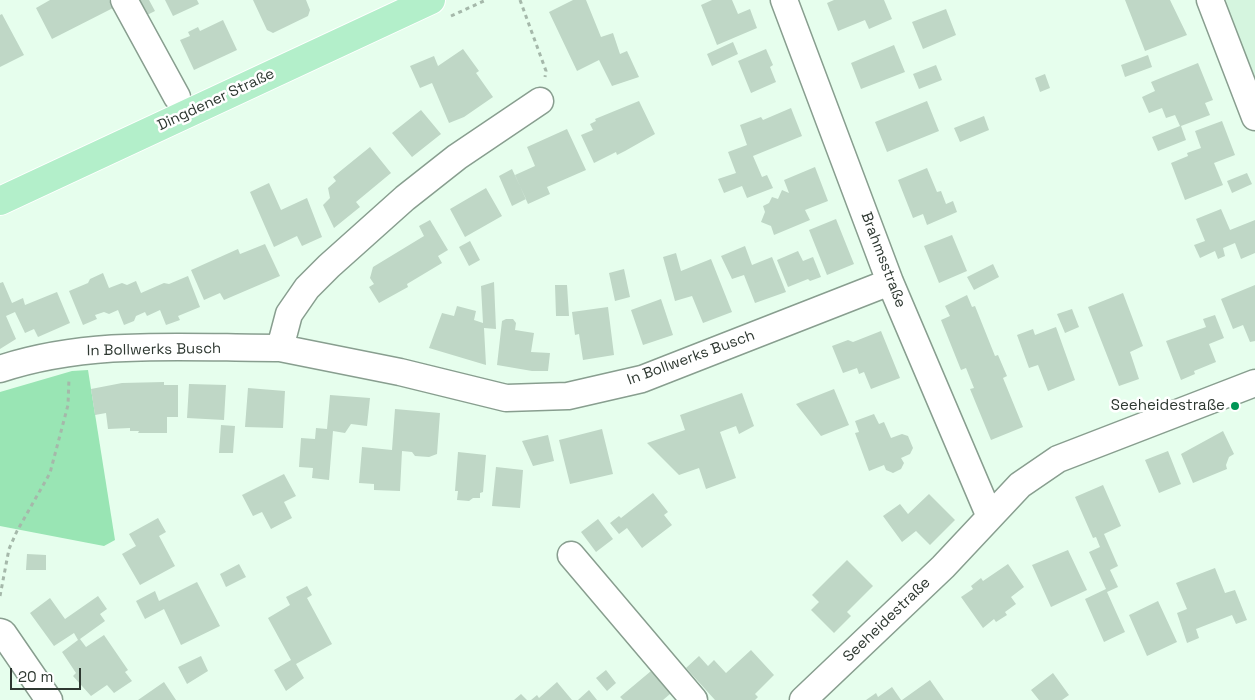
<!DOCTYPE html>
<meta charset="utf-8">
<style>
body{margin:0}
#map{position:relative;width:1255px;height:700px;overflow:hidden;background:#e6feed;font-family:"Space Grotesk",sans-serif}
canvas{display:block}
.scale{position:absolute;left:10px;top:668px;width:71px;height:22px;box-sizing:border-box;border:2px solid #2e3831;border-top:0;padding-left:6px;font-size:15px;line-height:18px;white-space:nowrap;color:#2e3831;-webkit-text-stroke:4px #fff;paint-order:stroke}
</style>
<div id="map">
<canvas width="1255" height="700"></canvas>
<div class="scale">20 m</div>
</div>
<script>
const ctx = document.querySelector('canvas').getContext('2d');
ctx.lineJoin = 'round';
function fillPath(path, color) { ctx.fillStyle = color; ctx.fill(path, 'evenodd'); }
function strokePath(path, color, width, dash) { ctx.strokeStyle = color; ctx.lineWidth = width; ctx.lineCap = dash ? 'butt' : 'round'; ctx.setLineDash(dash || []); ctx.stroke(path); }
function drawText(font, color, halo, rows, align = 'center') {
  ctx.font = font + ' "Space Grotesk",sans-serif'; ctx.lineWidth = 5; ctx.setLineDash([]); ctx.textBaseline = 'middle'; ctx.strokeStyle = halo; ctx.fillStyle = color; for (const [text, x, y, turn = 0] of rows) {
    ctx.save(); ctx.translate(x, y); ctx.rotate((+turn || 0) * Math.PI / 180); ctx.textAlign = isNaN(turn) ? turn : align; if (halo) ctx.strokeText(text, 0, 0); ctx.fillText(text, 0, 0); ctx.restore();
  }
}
fillPath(new Path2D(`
 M1223,0h32v83z`), '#d5f5df');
fillPath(new Path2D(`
 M88,370l27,170 -11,6 -104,-20v-134l72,-21z`), '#99e5b4');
fillPath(new Path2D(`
 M50,0h59l4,8 -61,31 -16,-31z
 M137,0h12l6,11 -10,5z
 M165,0h32l2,4 -26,12z
 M253,0h53l4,10 -2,6 -35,17 -6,-3z
 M573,0h13l15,37 12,-4 7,21 7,-3 12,26 -27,9 -13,-26 -22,11 -28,-59z
 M712,0h20l6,14 12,-5 7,19 -40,17 -16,-40z
 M834,0h50l8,19 -23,10 -4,-9 -27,11 -11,-28z
 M1125,0h45l17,35 -42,16z
 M946,9l10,26 -33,14 -11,-27z
 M2,14l22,41 -24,12v-52z
 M223,20l14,30 -43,20 -14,-30 10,-4 -2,-4 10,-5 2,4z
 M733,42l5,12 -26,12 -5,-12z
 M894,45l11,27 -44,17 -10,-26z
 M463,49l16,22 -3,2 17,24 -29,20 -15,6 -17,-40 -12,5 -10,-22 24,-10 4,10z
 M766,49l7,16 -3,2 6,15 -25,11 -13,-32z
 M1148,55l4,12 -27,10 -4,-12z
 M1198,63l15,37 -8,3 5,12 -29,11 5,14 -28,11 -6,-14 28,-11 -5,-11 -9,3 -4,-10 -13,5 -7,-16 13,-6 -4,-9z
 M936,65l6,15 -23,9 -6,-15z
 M1045,74l5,14 -10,4 -5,-14z
 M639,101l16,33 -30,17 -8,4 -1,-3 -22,11 -13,-28 12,-5 -3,-6 6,-3 -1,-2z
 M927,101l12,30 -52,21 -12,-30z
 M791,108l11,28 -49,20 9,21 5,-2 6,13 -26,10 -5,-12 -18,7 -6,-14 18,-6 -8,-21 19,-7 -7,-20 21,-8 2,3z
 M421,110l20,24 -29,23 -20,-24z
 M984,116l5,14 -29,12 -6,-14z
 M1222,121l13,34 -21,8 9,22 -38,15 -14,-37 17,-7 -1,-3 14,-5 -6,-17z
 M567,129l19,41 -39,17 3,7 -22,10 -13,-29 20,-9 -8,-19z
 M370,147l21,26 -35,29 4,5 -26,21 -11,-23 7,-7 -2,-10 8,-7 -3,-4z
 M815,167l13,34 -23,9 5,10 -36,15 -3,-9 -10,-4 4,-10 -2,-6 6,-3 3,-6 6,2 4,-9 7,3 -5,-13z
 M927,168l10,24 4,-1 5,13 7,-3 4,11 -30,13 -4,-11 -10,4 -15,-38z
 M512,169l14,30 -14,7 -13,-30z
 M1247,173l5,11 -20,9 -5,-12z
 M269,183l12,27 26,-12 15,39 -20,9 -5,-10 -23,11 -24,-55z
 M486,188l16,28 -37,21 -15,-28z
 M1221,209l9,21 25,-10v33l-14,6 -6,-16 -12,5 2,8 -7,3 -3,-8 -15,7 -6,-13 11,-4 -9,-22z
 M836,219l18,45 -27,11 -18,-45z
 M430,220l18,30 -10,6 4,7 -35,21 1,3 -29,16 -10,-16 5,-3 -4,-6 3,-11 51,-31 -5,-10z
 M952,235l15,36 -28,12 -15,-37z
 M470,241l10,19 -11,6 -10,-19z
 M265,244l15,32 -56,24 -4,-7 -16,7 -13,-30 47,-21 2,5z
 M745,246l7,19 20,-8 14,35 -31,11 -11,-28 -12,4 -11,-23z
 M798,251l5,10 10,-4 8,20 -11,4 -2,-2 -20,8 -11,-27z
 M676,253l5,18 30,-12 21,53 -29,11 -11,-27 -17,5 -12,-44z
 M993,264l6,13 -25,13 -7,-13z
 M624,269l6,28 -15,4 -6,-28z
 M103,273l6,15 13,-5 5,2 9,-4 5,12 23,-10 5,1 19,-8 12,31 -22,9 2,4 -14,5 -6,-15 -13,6 -2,-4 -9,4 -2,5 -10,4 -6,-15 -9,4 -5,-2 -9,3 2,4 -14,6 -14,-34 19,-8 2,-4z
 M3,282l9,21 11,-5 2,7 32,-13 13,31 -32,14 -4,-8 -9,4 -10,-21 -9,4 10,23 -16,10v-66z
 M494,282l2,47 -12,-1 2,37 -57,-17 13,-35 12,3 3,-10 19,5 -2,9 9,3 -2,-37z
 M555,285h12l2,31h-13z
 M1255,285v56l-5,1 -7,-17 -10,4 -12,-30z
 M1123,293l20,53 -13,6 9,27 -20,7 -31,-79z
 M967,295l5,12 3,-1 20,50 3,-1 9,21 -4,2 20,49 -32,13 -21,-51 4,-1 -8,-20 -5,2 -20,-50 9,-4 -5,-10z
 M661,299l12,36 -30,10 -12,-35z
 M608,307l6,48 -31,5 -4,-26 -4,1 -3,-23z
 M1072,309l7,18 -14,6 -8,-19z
 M1215,315l9,23 -15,6 7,18 -22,9 1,3 -14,6 -15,-39 40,-14 -3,-8z
 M506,319h7l3,4 -1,7 19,3 -3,19 19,1 -2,18h-16l-35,-6 5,-44z
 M1056,327l19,53 -27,11 -10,-26 -9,3 -12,-33 16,-6 2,6z
 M881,331l19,47 -29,11 -7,-17 -5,2 -2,-6 -14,5 -11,-27 16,-6 5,2z
 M164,382v3h14v32h-11v16h-29l1,-2h-9v-3l-22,1 -2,-16 -11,2 -4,-26 31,-6z
 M189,384l37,1 -2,35 -37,-2z
 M248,388l37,3 -2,37 -38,-1z
 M834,389l15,36 -28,11 -25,-32z
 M742,393l12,33 -15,8 -3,-8 -16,6 16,46 -30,11 -7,-21 -20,7 -32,-32 38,-13 -5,-15z
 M330,395l40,3 -3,28 -16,-2 -6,9 -12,-2 -4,49 -17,-2 1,-10 -14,-1 2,-29 14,1 1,-11 11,1z
 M395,409l45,4 -3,41 -8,3 -14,-1 -3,-4 -10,-1 -2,40 -26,-1v-6l-15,-1 3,-36 30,3z
 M874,414l5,10 5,-2 7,16 11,-4 6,2 5,12 -3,6 -9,4 3,5 -3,6 -8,4 -7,-3 -2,-5 -15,6 -14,-38 4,-1 -4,-11z
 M221,425l14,1 -2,27h-14z
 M602,429l11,45 -43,10 -11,-44z
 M1223,431l11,23 -5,3 -3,8 1,4 -34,14 -12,-29z
 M548,435l6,26 -21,5 -11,-25z
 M1168,451l13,33 -22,9 -14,-33z
 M458,452l28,3 -3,37 -3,1v5h-7l-4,3 -12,-1 1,-9h-3z
 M496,467l27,3 -3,38 -28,-2z
 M284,474l12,22 -12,6 8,16 -21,11 -9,-17 -9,4 -11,-21z
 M1103,485l18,41 -17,8 14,32 -8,4 8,17 -11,5 18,40 -21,10 -19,-43 21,-10 -17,-37 11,-5 -4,-10 -3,1 -18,-41z
 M653,493l15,19 -4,3 8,10 -30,23 -15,-20 -8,6 -9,-11 9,-7 2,2z
 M929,494l26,26 -25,25 -14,-14 -14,11 -19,-26 17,-12 8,10z
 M158,518l8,14 -7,4 16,30 -35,19 -18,-31 14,-8 -7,-12z
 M598,519l15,20 -17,13 -15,-20z
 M1068,550l19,40 -36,17 -19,-42z
 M27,554l19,1v15h-20z
 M847,560l26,26 -26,26 4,4 -17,17 -23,-23 8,-8 -7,-7z
 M239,564l7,13 -20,10 -6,-13z
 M1008,564l16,23 -13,10 5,7 -11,8 2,3 -11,7 -2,-3 -11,9 -22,-31 12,-8 -2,-3 10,-8 2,3z
 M1215,568l10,25 10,-3 12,30 -11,4 -4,-9 -36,14 3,9 -12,5 -10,-30 10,-4 -11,-26z
 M197,582l23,44 -39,19 -17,-36 -19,10 -9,-18 19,-10 4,10z
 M307,586l5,9 -5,3 25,46 -36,20 8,14 -18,13 -12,-21 17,-10 -23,-42 22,-13 -4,-8z
 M98,596l9,13 -7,5 5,7 -25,18 6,8 18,-12 24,35 -3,2 7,9 -18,12 -7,-8 -16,11 -18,-20 3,-3 -14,-21 16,-12 -4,-7 -20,13 -24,-33 20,-15 15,21z
 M1158,601l19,41 -30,14 -18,-41z
 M751,650l23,25 -19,19 3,3 -3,3h-40l-29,-32 13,-12 9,10 6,-6 12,13z
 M201,656l7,15 -21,13 -9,-17z
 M657,666l19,22 -6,6 -7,6h-40l-3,-3z
 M606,670l10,13 -9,8 -11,-13z
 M1053,673l16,22 -7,5h-23l-8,-10z
 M930,680l14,20h-42z
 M164,682l12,18h-38z
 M557,682l15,18h-41l6,-5 2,3z
 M892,687l9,13h-35l10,-7 2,4z
 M589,690l8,10h-19z
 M521,694l6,6h-13z`), '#bfd7c6');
const minor = new Path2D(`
 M124,0l53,97
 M784,0l106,282 100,235
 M1210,0l45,117
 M540,101l-83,56 -52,41 -76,68 -22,22 -18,26 -9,34 120,24 106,26 62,-2 74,-17 248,-97
 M0,369c90,-30 186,-21 280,-21
 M571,555l123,145
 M0,632l3,1 46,67
 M803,700l140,-133 77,-82 38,-26 197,-76`);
const major = new Path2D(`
 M0,201l431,-201`);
strokePath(minor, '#889e8f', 29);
strokePath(major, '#fff', 30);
strokePath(new Path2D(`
 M520,0l26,71 -1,6
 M451,16l35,-16
 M0,596l9,-47 8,-18 33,-58 18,-68 1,-27`), '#a5b8aa', 3, [4, 4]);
strokePath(minor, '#fff', 26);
strokePath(major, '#b3efca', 28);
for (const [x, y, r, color] of [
 [1235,406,5,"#009556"]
]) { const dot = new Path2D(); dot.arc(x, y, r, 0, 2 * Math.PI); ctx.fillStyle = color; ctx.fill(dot); strokePath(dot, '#fff', 2); }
drawText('15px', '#2e3831', '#fff', [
 ["Dingdener Straße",216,100,-25],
 ["Brahmsstraße",883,260,69],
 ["In Bollwerks Busch",154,350,-1],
 ["In Bollwerks Busch",691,358,-20],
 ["Seeheidestraße",887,620,-44]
]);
drawText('15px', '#2e3831', '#fff', [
 ["Seeheidestraße",1225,406]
], 'right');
</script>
